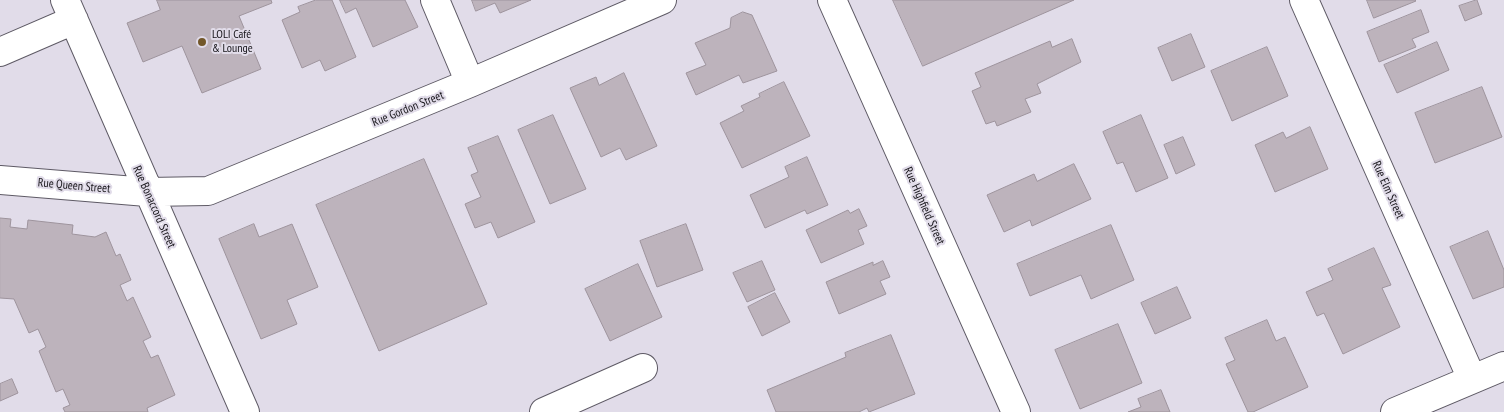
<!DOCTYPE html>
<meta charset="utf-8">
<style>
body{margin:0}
canvas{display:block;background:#e1dce9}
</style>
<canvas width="1504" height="412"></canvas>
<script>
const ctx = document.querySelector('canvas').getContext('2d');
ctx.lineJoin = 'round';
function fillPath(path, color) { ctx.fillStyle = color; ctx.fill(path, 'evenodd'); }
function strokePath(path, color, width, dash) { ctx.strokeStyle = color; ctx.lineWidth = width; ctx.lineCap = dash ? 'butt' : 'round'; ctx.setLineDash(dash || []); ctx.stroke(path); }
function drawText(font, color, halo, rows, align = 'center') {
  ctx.font = font + ' "PT Sans Narrow",sans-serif'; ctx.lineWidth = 4; ctx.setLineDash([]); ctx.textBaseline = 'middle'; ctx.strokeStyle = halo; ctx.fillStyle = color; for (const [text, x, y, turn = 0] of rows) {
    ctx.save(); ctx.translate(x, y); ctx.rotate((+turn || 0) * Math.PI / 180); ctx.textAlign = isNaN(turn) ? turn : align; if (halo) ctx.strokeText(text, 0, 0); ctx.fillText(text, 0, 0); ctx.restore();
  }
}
const building = new Path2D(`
 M157,0h114l1,3 -33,13 22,53 -59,24 -20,-47 -39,16 -16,-39 33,-13z
 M316,0h16l24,57 -31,14 -5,-11 -18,8 -20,-48 18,-8 -2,-5z
 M340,0h65l13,27 -45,20 -17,-39 -10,5z
 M472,0h59l-31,13 -5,-10 -19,8z
 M893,0h181l-151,66z
 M1367,0h48l1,1 -42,17z
 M1477,0l5,14 -17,7 -6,-15z
 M1421,10l8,22 -17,7 4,8 -37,15 -12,-30z
 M743,12l9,3 25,56 -34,12 -4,-8 -43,20 -10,-22 20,-8 -11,-22 35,-15 1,-10z
 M1191,34l14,33 -33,14 -14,-33z
 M1072,39l9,23 -44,22 4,9 -16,6 6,13 -34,14 -2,-5 -9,3 -14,-33 9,-4 -6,-14 75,-32 2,6z
 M1437,42l12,28 -52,23 -13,-28z
 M1267,47l21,49 -56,25 -21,-50z
 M624,73l33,73 -31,14 -6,-12 -19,9 -31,-69 26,-11 3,8z
 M784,82l26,54 -68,32 -22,-45 24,-12 -3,-5 19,-9 -1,-3z
 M1482,87l20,50 -67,26 -20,-50z
 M553,115l33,74 -36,15 -32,-74z
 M1141,115l27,63 -32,14 -13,-30 -6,2 -14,-32z
 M1310,127l18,42 -53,23 -20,-47 28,-13 3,6z
 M498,136l37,86 -37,16 -7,-16 -16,6 -10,-24 16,-7 -10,-22 7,-3 -10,-24z
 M1183,137l12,28 -19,9 -12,-29z
 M807,157l21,48 -21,9 -2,-4 -40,18 -15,-33 39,-18 -4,-10z
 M424,159l63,145 -108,47 -63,-146z
 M1074,164l17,35 -59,27 -2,-6 -26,12 -17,-37 47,-21 3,7z
 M859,209l8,17 -9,4 6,14 -43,19 -15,-33 42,-20 2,3z
 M0,218l11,1 -1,8 17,2 1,-9 45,5 -1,9 23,3 11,-5 10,24 4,-2 11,26 -11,5 7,16 6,-4 18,40 -8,4 8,17 7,-3 17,40 -28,13 1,4h-83l-2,-4 7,-3 -7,-16 -7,3 -17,-41 7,-4 -8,-18 -9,4 -15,-34 -14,-1z
 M254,224l5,13 33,-13 26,63 -31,13 10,24 -36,15 -42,-100z
 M686,224l17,46 -46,17 -17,-46z
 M1111,225l23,55 -43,19 -10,-24 -51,21 -13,-32z
 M1488,231l16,39v17l-31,12 -23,-52z
 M1374,248l17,37 -9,3 18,39 -57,27 -19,-41 -7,3 -11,-24 27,-12 -5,-11z
 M762,261l13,29 -28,12 -14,-29z
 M883,261l7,16 -10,4 6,13 -47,20 -13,-32 47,-20v3z
 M638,264l24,53 -52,24 -25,-52z
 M1177,287l14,31 -36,16 -14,-31z
 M775,293l15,29 -28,14 -14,-29z
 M1267,320l9,21 9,-4 23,50 -55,25h-5l-22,-48 9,-4 -10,-22z
 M1118,324l24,59 -62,26 -25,-59z
 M891,335l24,59 -46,18 -2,-4 -8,4h-83l-9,-22 79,-33 -1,-4z
 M12,379l6,14 -18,8v-17z
 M1161,390l9,22h-42l13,-5 -3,-8z`);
fillPath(building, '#bdb3bc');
strokePath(building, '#9e949d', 1);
const street = new Path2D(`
 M65,0l180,412
 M435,0l35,83
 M1304,0l168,379
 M0,52l74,-32
 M0,180l147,12 61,-1 262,-108 192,-83
 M544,412l99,-44
 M1395,412l109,-46`);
const secondary = new Path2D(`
 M832,0l184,412`);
strokePath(street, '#5e5a65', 30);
strokePath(secondary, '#5e5a65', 30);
strokePath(street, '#fff', 28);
strokePath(secondary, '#fff', 28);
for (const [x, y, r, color] of [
 [202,42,5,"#725729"]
]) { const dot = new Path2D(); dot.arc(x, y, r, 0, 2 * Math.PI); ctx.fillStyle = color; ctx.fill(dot); strokePath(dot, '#e1dce9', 2); }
drawText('12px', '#161419', '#e1dce9', [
 ["LOLI Café",212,35],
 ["& Lounge",212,49]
], 'left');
drawText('12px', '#161419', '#e1dce9', [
 ["Rue Gordon Street",408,109,-22],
 ["Rue Queen Street",74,186,5],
 ["Rue Elm Street",1388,190,66],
 ["Rue Highfield Street",924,206,66],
 ["Rue Bonaccord Street",154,207,66]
]);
</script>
